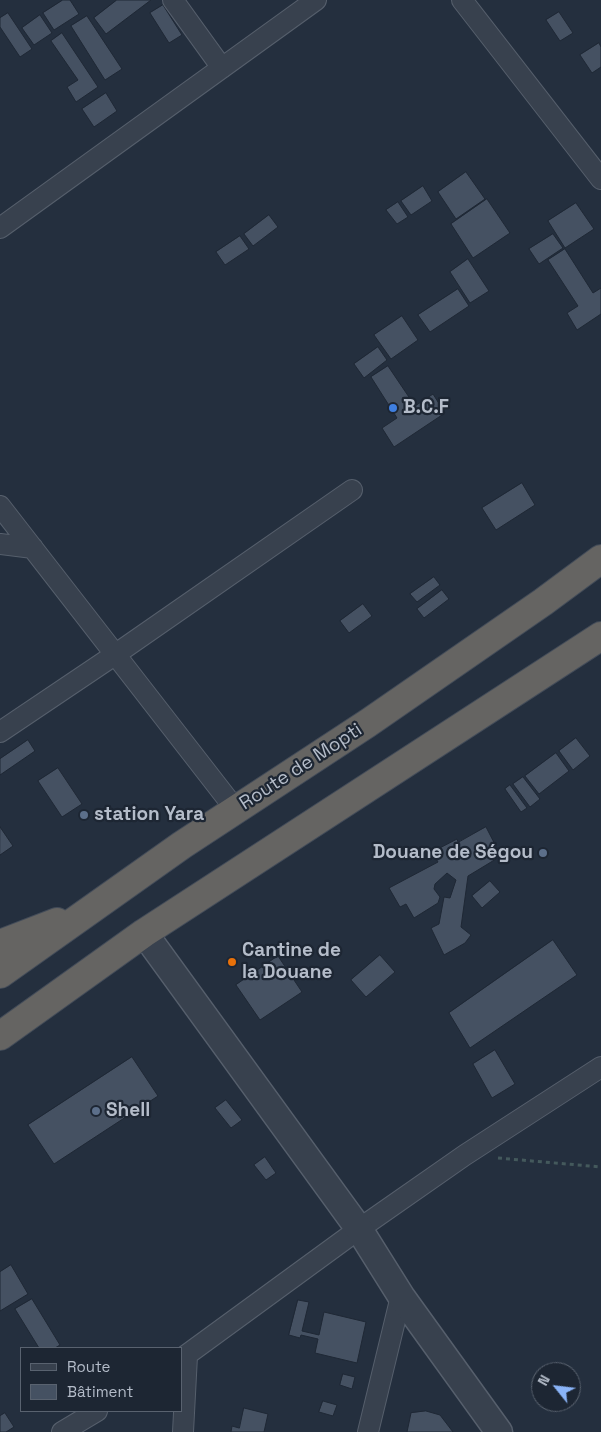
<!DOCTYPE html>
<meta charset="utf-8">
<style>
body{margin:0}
#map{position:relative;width:601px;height:1432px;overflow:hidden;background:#242f3e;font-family:"Space Grotesk",sans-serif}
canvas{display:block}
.legend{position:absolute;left:20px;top:1347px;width:162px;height:65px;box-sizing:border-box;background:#1d2633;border:1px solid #59626f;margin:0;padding:6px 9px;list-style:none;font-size:15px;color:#b4bcc9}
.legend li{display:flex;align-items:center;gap:10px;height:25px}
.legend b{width:25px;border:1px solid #59626f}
.north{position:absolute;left:531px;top:1362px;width:50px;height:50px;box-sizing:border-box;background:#1d2633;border:1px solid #59626f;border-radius:50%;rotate:299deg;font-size:14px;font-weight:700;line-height:20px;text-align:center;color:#b4bcc9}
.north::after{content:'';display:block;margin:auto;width:18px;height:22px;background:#8ab4f8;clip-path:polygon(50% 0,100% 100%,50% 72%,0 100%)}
</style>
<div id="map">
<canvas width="601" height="1432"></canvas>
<ul class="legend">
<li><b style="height:6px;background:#38414e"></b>Route</li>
<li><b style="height:14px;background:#455162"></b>Bâtiment</li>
</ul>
<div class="north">N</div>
</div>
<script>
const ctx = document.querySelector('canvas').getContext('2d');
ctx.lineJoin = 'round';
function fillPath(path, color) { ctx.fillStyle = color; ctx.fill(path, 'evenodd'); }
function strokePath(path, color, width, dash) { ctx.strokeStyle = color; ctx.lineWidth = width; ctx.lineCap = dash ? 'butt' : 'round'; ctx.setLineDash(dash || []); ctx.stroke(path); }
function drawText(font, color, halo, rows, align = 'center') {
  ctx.font = font + ' "Space Grotesk",sans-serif'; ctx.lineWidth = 4.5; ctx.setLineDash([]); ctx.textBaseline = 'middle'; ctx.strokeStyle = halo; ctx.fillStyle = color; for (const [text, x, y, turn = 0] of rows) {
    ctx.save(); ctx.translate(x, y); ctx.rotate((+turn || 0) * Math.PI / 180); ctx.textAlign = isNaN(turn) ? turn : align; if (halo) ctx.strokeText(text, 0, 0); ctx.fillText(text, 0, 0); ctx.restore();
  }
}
const building = new Path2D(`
 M63,0h7l9,14 -25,16 -11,-17z
 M117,0h34l-45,34 -12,-16z
 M163,5l19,30 -13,8 -19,-30z
 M559,12l14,21 -13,8 -14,-21z
 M8,13l24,36 -12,8 -20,-30v-9z
 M40,15l12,18 -18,12 -12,-17z
 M87,16l35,53 -17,11 -34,-54z
 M62,33l36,54 -22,15 -9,-15 11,-7 -27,-39z
 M599,43l2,4v20l-9,6 -12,-18z
 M106,93l11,18 -23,16 -12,-18z
 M466,172l19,27 -29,20 -18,-27z
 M423,186l9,15 -21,14 -10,-14z
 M487,199l23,34 -37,25 -22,-34z
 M398,202l10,15 -11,7 -11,-14z
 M576,203l18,26 -29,19 -17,-27z
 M269,215l9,12 -25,19 -9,-12z
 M553,234l10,14 -24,16 -10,-15z
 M240,236l9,13 -24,16 -9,-13z
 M565,249l28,44 8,-5v26l-24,16 -10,-17 11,-7 -30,-46z
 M468,259l21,32 -19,12 -20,-31z
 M458,289l11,17 -39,26 -12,-17z
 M402,316l16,24 -27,19 -17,-24z
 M378,347l9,13 -23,18 -10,-14z
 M388,366l27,40 18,-12 12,19 -51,34 -12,-19 15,-10 -26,-41z
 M522,483l13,22 -39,25 -14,-22z
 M434,577l6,8 -23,17 -7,-8z
 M442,590l7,9 -25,19 -7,-9z
 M363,604l9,12 -23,17 -9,-12z
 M576,738l14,18 -17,14 -14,-19z
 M28,740l7,11 -35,24v-16z
 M556,753l13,18 -30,23 -14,-18z
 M58,768l24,36 -20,13 -24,-36z
 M523,777l17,22 -10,8 -17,-23z
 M510,785l17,23 -6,4 -16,-23z
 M0,827l13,19 -13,9z
 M486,827l15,29 -33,20 -7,51 10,8 -6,8 -21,12 -13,-27 8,-4 5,-27 6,1 6,-18 -9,-7 -12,11 -1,5 6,8 -2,6 -24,15 -8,-14 -6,3 -11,-19 49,-26 -6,-10 25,-13 1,3z
 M490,881l10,11 -18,16 -10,-12z
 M553,940l24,35 -107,73 -21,-35z
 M380,955l15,17 -29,25 -15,-17z
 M278,956l24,36 -42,28 -24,-35z
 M495,1050l20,34 -23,14 -19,-34z
 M132,1057l26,39 -104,68 -26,-39z
 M226,1100l16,20 -11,8 -16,-20z
 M265,1157l11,16 -10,7 -12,-15z
 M11,1265l17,29 -28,17v-39z
 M32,1299l28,46 -5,3h-16l-24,-39z
 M298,1300l11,2 -7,29 17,4 5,-23 42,10 -9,41 -42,-10 3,-14 -17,-4 -1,3 -11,-3z
 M343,1374l12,3 -3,12 -12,-4z
 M323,1401l14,4 -4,11 -14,-4z
 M244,1408l24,6 -4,18h-33l1,-6 7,2z
 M426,1411l14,4 13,17h-46l4,-19z
 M5,1413l9,14 -8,5h-6v-16z`);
fillPath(building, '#455162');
strokePath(building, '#1f2835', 1);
const minor = new Path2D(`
 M173,0l49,68
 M462,0l139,179
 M0,228l316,-228
 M0,506l236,304
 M0,544l33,4
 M0,732l116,-78 236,-164
 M181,1359l178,-130 106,-74 136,-88
 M62,1432l35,-21
 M183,1432l4,-76
 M368,1432l33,-136`);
const tertiary = new Path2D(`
 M144,933l215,296 42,67 98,136`);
const trunk = new Path2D(`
 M0,944l57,-22
 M0,974l182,-129 186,-122 175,-121 58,-43
 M0,1036l144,-103 457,-297`);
strokePath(minor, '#565f6c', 22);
strokePath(tertiary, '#565f6c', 29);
strokePath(trunk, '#434c59', 30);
strokePath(new Path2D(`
 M498,1158l103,9`), '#44595c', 3, [4, 4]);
strokePath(minor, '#38414e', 20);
strokePath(tertiary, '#38414e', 26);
strokePath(trunk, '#656462', 28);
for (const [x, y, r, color] of [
 [393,408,5,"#3f7fe0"],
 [84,815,5,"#5c6f8a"],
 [543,853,5,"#5c6f8a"],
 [232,962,5,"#e8710a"],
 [96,1111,5,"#5c6f8a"]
]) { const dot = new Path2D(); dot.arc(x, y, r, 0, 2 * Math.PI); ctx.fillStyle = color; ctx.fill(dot); strokePath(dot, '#1d2633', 2); }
drawText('bold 19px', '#b4bcc9', '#1d2633', [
 ["B.C.F",403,408],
 ["station Yara",94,815],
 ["Douane de Ségou",533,853,"right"],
 ["Cantine de",242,951],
 ["la Douane",242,973],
 ["Shell",106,1111]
], 'left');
drawText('19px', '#b4bcc9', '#1d2633', [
 ["Route de Mopti",301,767,-33]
]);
</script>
